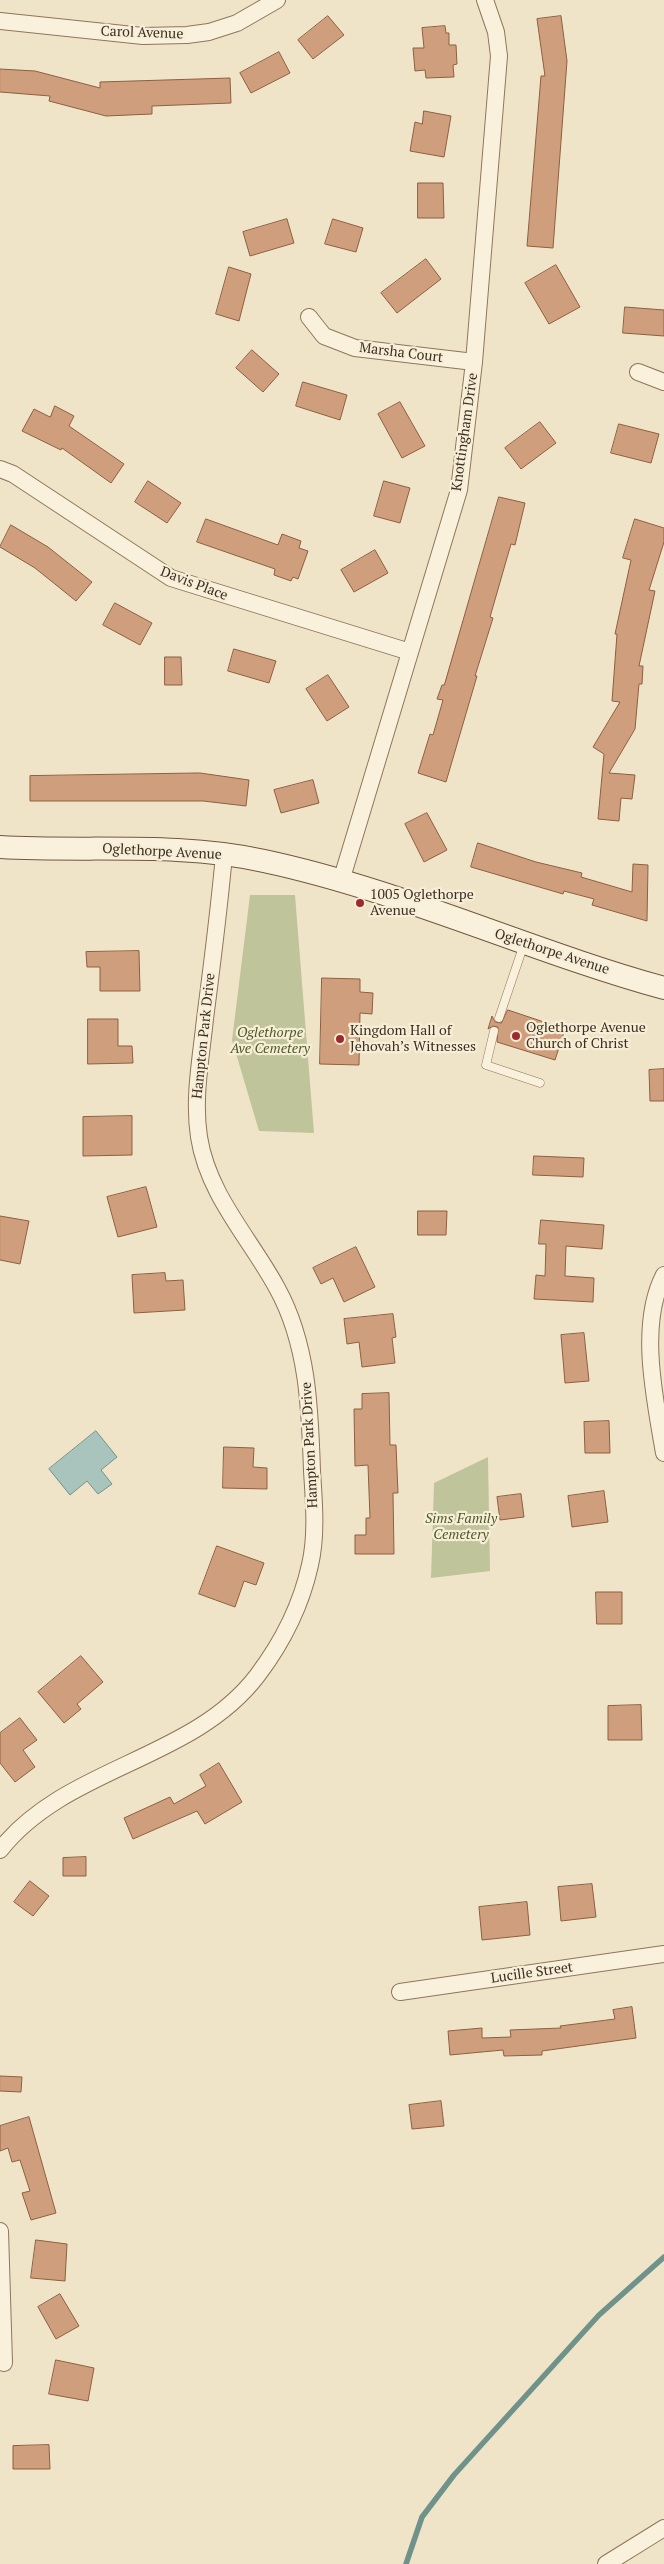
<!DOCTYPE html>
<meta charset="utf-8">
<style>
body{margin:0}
canvas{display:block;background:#f0e4c8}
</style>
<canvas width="664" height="2564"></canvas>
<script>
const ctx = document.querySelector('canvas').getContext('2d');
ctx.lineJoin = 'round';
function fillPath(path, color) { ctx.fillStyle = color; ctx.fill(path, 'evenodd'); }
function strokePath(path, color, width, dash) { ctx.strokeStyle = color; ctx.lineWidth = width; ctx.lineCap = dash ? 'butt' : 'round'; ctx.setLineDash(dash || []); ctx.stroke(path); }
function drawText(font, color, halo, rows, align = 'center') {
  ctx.font = font + ' "PT Serif",serif'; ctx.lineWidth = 4.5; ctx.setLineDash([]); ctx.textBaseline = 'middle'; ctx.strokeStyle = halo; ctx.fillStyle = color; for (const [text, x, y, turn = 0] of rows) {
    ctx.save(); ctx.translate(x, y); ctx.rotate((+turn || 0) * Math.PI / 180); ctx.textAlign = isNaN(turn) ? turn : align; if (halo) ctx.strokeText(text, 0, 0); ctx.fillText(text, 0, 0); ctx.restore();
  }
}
fillPath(new Path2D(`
 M250,895h45l19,238 -55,-2 -27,-91z
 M488,1457l2,114 -59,7 3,-95z`), '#bfc49a');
const water = new Path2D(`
 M96,1431l21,26 -16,13 11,14 -14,10 -11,-13 -17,14 -21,-26z`);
fillPath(water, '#a9c4bc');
strokePath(water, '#6f938a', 1);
strokePath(new Path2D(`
 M406,2564l16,-47 32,-42 145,-160 65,-58`), '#6f938a', 5.5);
const building = new Path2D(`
 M328,16l16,19 -31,24 -15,-19z
 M561,16l6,45 -14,187 -26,-2 14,-170h4l-8,-57z
 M445,26l1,7h3v12h7l1,19 -4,1 1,12 -28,1 -1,-8 -10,1 -2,-23h11l-2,-20z
 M279,52l11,21 -39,20 -11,-20z
 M0,69l35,2 65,17v-6l130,-4 1,25 -79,3v8l-46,2 -57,-15 1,-5 -50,-4z
 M424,111l27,5 -7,41 -34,-6 5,-29 7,2z
 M418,183h25l1,35h-26z
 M287,219l7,24 -44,13 -7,-24z
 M333,219l30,9 -7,24 -31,-8z
 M426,259l15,20 -44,34 -16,-20z
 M556,265l24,42 -31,17 -24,-41z
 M229,267l22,7 -12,47 -23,-7z
 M625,307l39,3v26l-41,-3z
 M252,350l27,24 -16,18 -27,-24z
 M303,382l44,13 -7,25 -44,-14z
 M400,402l25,44 -23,12 -24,-44z
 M55,406l19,10 -5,10 55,38 -13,19 -49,-35 -1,2 -39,-19 12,-22 16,8z
 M540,422l16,21 -35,26 -16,-21z
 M619,424l40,10 -8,29 -40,-10z
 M148,481l33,22 -14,20 -32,-21z
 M384,481l26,7 -10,35 -26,-7z
 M499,497l26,6 -10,42 -4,-1 -21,73 3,1 -18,58h2l-31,106 -28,-9 12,-39 3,1 10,-35 -6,-1 5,-14h2z
 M206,519l72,26 4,-11 19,7 -2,7 9,3 -10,28 -5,-2 -2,4 -17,-6 1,-6 -78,-27z
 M635,519l29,9v14l-15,48 6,1 -16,75h4l-1,18h-3l-4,45 -26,44 26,2 -3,24 -11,-1 -2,23 -21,-2 6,-65 -11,-7 27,-45 -8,-1 5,-67h-2l16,-74 -8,-2z
 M11,525l37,22 44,35 -16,19 -41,-33 -35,-21z
 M375,550l13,23 -34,19 -13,-22z
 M115,603l37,20 -12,22 -37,-20z
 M234,649l42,12 -7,22 -41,-12z
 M165,657h16l1,28h-17z
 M328,675l21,32 -22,14 -21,-32z
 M200,773l49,7 -3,26 -43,-5h-173v-25z
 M313,780l6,23 -38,10 -7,-23z
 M427,813l20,37 -23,12 -19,-38z
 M478,843l58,19 46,11 -1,4 51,15 1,-28 15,1 -1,56 -55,-16 2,-6 -30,-8 -1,3 -92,-27z
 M139,951l1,40h-40v-24h-13l-1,-15z
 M322,978l38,1v13l13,1 -1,21 -12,-1 -1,52 -39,-1z
 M508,1010l57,19 -10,31 -58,-18 1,-15 -5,-1 -5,3 4,-13 3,6 6,1z
 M88,1019h30v27h14l1,17 -45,1z
 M664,1069v32h-14l-1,-31z
 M132,1116v39l-49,1v-39z
 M534,1156l50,2 -1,19 -50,-2z
 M146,1187l11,40 -39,10 -11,-40z
 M418,1211h29l-1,24h-28z
 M0,1216l29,5 -9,43 -20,-4z
 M541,1220l63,5 -2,24 -36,-3 -1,30 29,2 -1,24 -59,-3 2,-24 9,1 1,-32h-7z
 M356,1247l19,40 -31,15 -11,-24 -12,6 -8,-16z
 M165,1273l1,8 17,-1 2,30 -51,3 -2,-38z
 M393,1314l3,23 -4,1 3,25 -33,4 -3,-25 -12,2 -3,-25z
 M584,1333l5,48 -24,2 -4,-48z
 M389,1393l1,52h6l2,48h-5l1,61h-39v-19h11v-17h4l-2,-53 -13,1 -1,-57h8v-15z
 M609,1421l1,32h-25l-1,-31z
 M224,1447l30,1 -1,19 14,1v21l-44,-1z
 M604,1491l4,31 -36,5 -4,-31z
 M521,1494l3,23 -24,3 -3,-23z
 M217,1546l47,17 -8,22 -12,-4 -9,26 -36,-13z
 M596,1592h26v32h-25z
 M81,1656l22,26 -26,22 4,5 -17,14 -26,-31z
 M641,1705l1,35h-34v-34z
 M20,1718l17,22 -14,10 12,17 -20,15 -15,-19v-30z
 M219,1763l23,39 -37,22 -8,-13 -64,28 -9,-21 46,-21 4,7 32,-18 -6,-11z
 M86,1857v19h-23v-18z
 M30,1881l19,15 -16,20 -19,-14z
 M592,1884l4,33 -35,4 -3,-34z
 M527,1902l3,33 -48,5 -3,-33z
 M632,2007l4,31 -94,13v4l-38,1 -1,-6 -53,5 -2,-24 34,-3v10l29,-1 -1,-7 51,-2 -1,-2 55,-7 -2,-9z
 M0,2076l22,1 -1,15 -21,-1z
 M441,2101l3,25 -32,3 -3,-24z
 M29,2117l27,96 -25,7 -9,-27 8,-2 -10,-31 -8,2 -4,-14 -8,3v-25z
 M36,2240l31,4 -2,37 -34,-3z
 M60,2294l19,32 -23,13 -18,-32z
 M56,2360l38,8 -6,33 -39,-7z
 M49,2445l1,24h-37v-23z`);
fillPath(building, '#cf9f7d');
strokePath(building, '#8d5f41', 1);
const lane = new Path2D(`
 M499,1018l25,-74
 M494,1031l-8,34 54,18`);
const street = new Path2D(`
 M0,21l143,15 44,-1 22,-3 28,-9 40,-23
 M309,317l15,19 31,12 119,14
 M638,372l26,10
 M0,469l13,5 158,104 239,74
 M341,881l118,-391 15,-128 25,-306 -3,-24 -11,-32
 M664,1275c-26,50 -9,124 0,178
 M0,1850c66,-84 192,-89 257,-174 25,-33 44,-70 53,-111 7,-30 4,-63 2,-94 -2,-62 -4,-127 -35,-183 -27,-50 -69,-93 -78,-151 -6,-39 2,-79 6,-118 7,-54 14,-109 19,-164
 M400,1992l264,-38
 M0,2231l4,132
 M606,2564l58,-36`);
const secondary = new Path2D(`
 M0,847c87,5 178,-5 264,14 136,29 266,90 400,127`);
strokePath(lane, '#8d765c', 9);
strokePath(street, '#8d765c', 18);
strokePath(secondary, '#6f573f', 24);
strokePath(lane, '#faf1dc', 8);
strokePath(street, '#faf1dc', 16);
strokePath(secondary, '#faf1dc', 22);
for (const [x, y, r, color] of [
 [360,903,5,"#9e2a2b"],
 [516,1036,5,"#9e2a2b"],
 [340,1039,5,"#9e2a2b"]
]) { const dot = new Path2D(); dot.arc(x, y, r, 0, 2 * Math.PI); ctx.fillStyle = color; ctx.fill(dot); strokePath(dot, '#f7eed8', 2); }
drawText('14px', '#3d2e20', '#f7eed8', [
 ["Carol Avenue",142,33,2],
 ["Marsha Court",401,353,7],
 ["Knottingham Drive",465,432,-82],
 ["Davis Place",194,584,21],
 ["Oglethorpe Avenue",162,852,3],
 ["Oglethorpe Avenue",552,952,18],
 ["Hampton Park Drive",204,1036,-84],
 ["Hampton Park Drive",310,1445,-93],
 ["Lucille Street",532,1973,-8]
]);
drawText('14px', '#3d2e20', '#f7eed8', [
 ["1005 Oglethorpe",370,895],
 ["Avenue",370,911],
 ["Oglethorpe Avenue",526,1028],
 ["Church of Christ",526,1044],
 ["Kingdom Hall of",350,1031],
 ["Jehovah’s Witnesses",350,1047]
], 'left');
drawText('italic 14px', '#4d5a26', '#f7eed8', [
 ["Oglethorpe",270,1033],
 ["Ave Cemetery",270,1049],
 ["Sims Family",461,1519],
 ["Cemetery",461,1535]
]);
</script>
